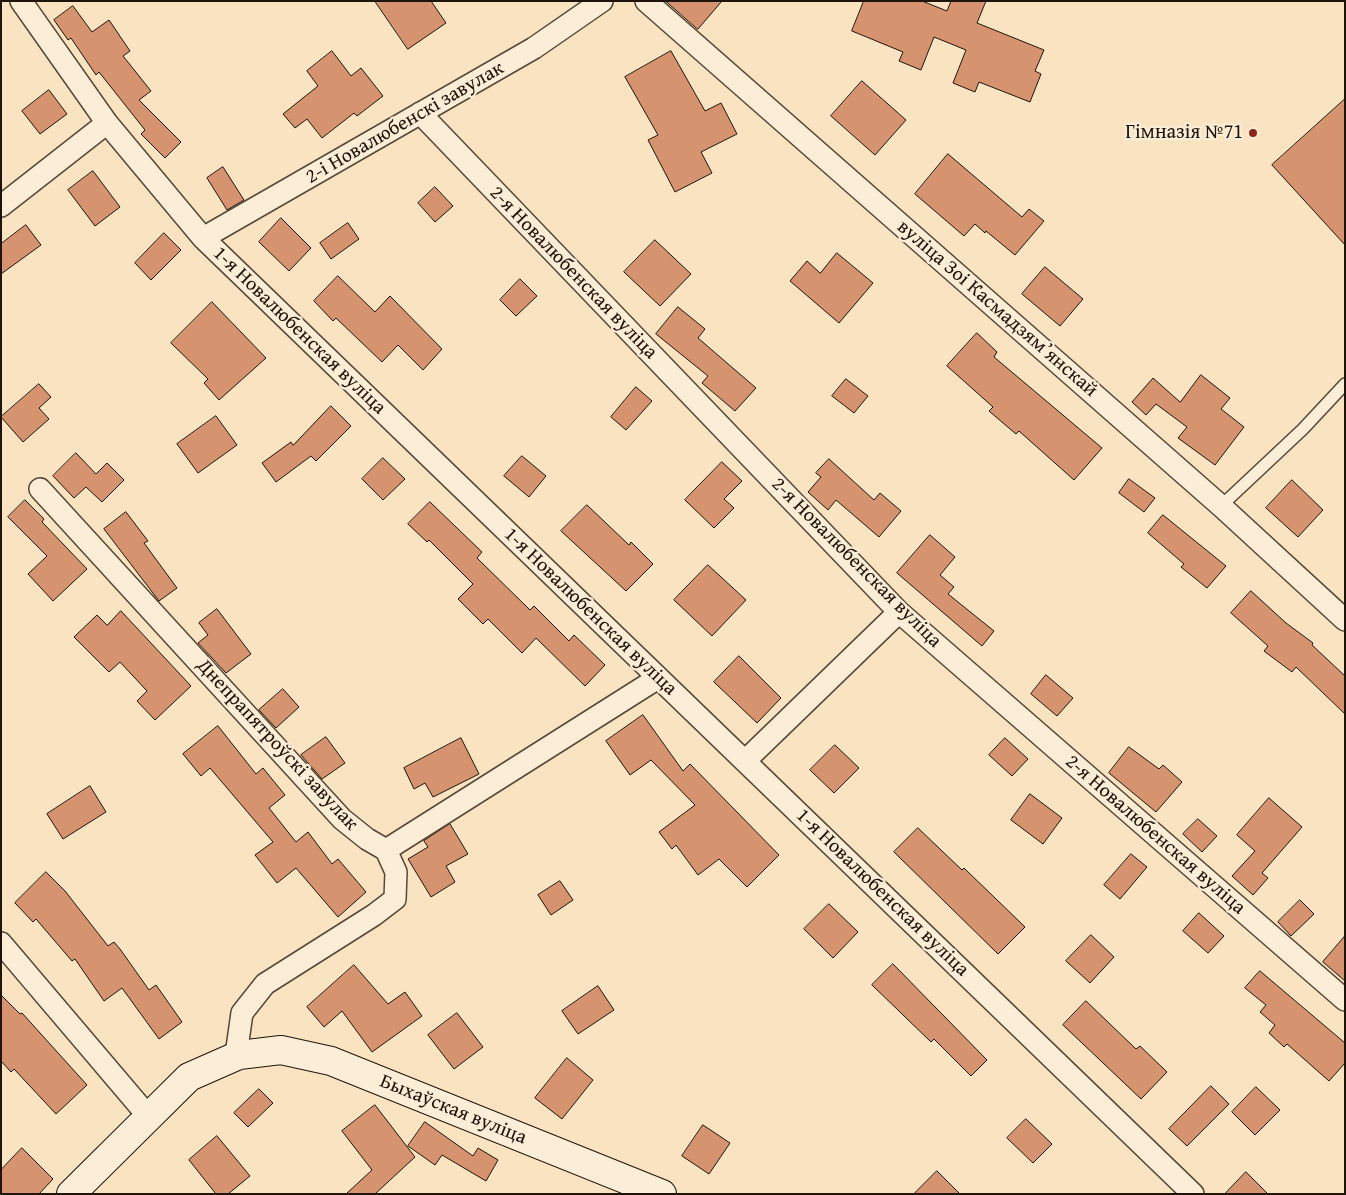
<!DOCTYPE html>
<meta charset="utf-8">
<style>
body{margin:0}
#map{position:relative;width:1346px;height:1195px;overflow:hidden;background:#fae3c1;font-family:"Gentium Book Plus",serif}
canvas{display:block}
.frame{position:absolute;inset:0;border:2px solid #1f1409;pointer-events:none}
</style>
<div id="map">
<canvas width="1346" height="1195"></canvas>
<div class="frame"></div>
</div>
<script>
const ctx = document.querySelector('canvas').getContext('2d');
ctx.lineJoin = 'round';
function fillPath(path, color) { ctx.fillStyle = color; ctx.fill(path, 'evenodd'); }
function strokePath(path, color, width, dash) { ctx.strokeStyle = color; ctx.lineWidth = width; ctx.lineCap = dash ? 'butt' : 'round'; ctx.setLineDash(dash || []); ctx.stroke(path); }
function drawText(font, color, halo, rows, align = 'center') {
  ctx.font = font + ' "Gentium Book Plus",serif'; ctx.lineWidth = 4.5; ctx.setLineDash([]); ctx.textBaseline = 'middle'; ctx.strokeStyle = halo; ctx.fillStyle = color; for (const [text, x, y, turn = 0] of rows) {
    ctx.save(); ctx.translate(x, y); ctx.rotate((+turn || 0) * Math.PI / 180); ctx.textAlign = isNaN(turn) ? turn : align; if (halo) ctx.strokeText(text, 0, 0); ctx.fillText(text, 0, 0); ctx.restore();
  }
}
const building = new Path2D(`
 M375,1h56l15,22 -38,26z
 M666,1h56l-24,28z
 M864,1h58l25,10 4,-10h35l-9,22 67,27 -9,21 6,3 -11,28 -51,-20 -4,10 -22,-9 13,-33 -32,-13 -13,33 -22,-9 4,-9 -51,-21z
 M73,6l19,26 17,-12 21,31 -7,5 28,35 -12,9 42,42 -16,16 -24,-24 4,-4 -46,-58 -3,3 -25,-37 -3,2 -14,-20z
 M332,51l19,25 10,-8 22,28 -26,20 -3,-3 -32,25 -15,-19 -12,9 -12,-14 35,-28 -11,-15z
 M671,51l34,60 16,-8 16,31 -36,18 11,21 -37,19 -27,-52 10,-5 -33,-58z
 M862,81l44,39 -31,35 -44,-39z
 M49,90l18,24 -27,20 -18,-23z
 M1345,99v146l-73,-80z
 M948,154l74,63 7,-8 15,12 -29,34 -29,-24 -1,2 -10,-9 -11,12 -49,-42z
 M223,167l21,33 -17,10 -20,-32z
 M93,171l27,36 -25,19 -27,-36z
 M435,187l18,19 -18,16 -17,-19z
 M281,218l30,30 -22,23 -30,-29z
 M348,223l11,16 -28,20 -11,-16z
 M26,225l15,20 -40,29v-30z
 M164,233l17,17 -30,30 -16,-17z
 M655,240l36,34 -31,32 -36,-34z
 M837,253l36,30 -34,40 -49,-42 17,-20 13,12z
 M1045,267l38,32 -23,27 -38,-32z
 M338,276l37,36 15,-16 52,53 -19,21 -25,-25 -16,17 -46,-44 -3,3 -19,-20z
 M520,279l17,17 -21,20 -16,-16z
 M212,302l54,56 -47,42 -15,-17 4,-4 -37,-36z
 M678,307l27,22 -7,9 58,50 -21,23 -33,-28 6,-7 -52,-42z
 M977,333l20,19 -3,5 108,91 -28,32 -55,-49 -3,3 -27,-23 4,-4 -46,-41z
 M1201,375l29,23 -9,11 23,18 -29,38 -37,-27 9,-11 -31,-23 -10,11 -14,-13 21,-24 27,24z
 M846,379l22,17 -14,17 -22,-17z
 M39,384l12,13 -12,11 10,11 -26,23 -22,-25z
 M636,387l16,14 -26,29 -15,-13z
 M331,406l20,20 -35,35 -5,-5 -35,26 -14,-19 29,-21 2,3z
 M216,416l21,29 -39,28 -21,-29z
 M76,453l20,21 11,-11 17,17 -22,22 -16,-15 -12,11 -21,-22z
 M522,456l24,20 -17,21 -25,-21z
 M383,458l22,21 -22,21 -21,-21z
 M829,459l45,41 6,-7 21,18 -22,26 -43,-37 -8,10 -20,-18 13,-15 -5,-4z
 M722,462l20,19 -18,18 10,9 -20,20 -29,-28z
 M1129,479l26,19 -11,14 -25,-19z
 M1292,480l31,30 -25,27 -32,-29z
 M25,500l19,19 -2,3 45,47 -34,32 -25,-27 19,-18 -39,-39z
 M430,502l52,50 -5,6 53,52 4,-4 35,35 5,-6 31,30 -20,21 -49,-48 -14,15 -34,-34 -5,5 -25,-25 15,-15 -44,-44 -2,2 -19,-18z
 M587,505l42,40 2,-3 22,22 -27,27 -65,-60z
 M126,512l22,29 -4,2 33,45 -18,13 -55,-72z
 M1163,515l63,51 -19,22 -26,-21 3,-3 -36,-31z
 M930,535l25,22 -15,18 14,12 -6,7 46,37 -12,15 -85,-73z
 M708,565l38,35 -34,36 -38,-36z
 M1251,591l35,32 27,20 -1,2 33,31v38l-49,-47 -4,5 -28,-21 4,-5 -37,-33z
 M217,609l34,45 -25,19 -28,-30 10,-8 -9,-12z
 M121,611l70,75 -36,34 -18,-19 10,-10 -27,-29 -11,10 -35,-35 23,-22 10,10z
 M739,656l42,42 -24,25 -43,-41z
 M1046,675l27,23 -16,18 -26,-22z
 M283,689l16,18 -23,21 -17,-18z
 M643,715l40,56 7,-7 89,91 -32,32 -28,-28 -21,16 -22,-30 -4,4 -13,-17 36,-27 -44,-45 -21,15 -24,-34z
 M218,726l38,48 7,-6 22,27 -16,13 27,34 12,-10 24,32 6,-5 28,33 -28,25 -42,-49 -19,15 -22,-28 18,-13 -63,-74 -9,8 -18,-22z
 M326,737l19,26 -23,16 -21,-24z
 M461,738l18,36 -46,23 -8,-14 -11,6 -10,-21z
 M1005,738l23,21 -16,17 -23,-21z
 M835,745l24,23 -25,25 -24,-23z
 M1129,747l30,22 4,-4 19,17 -26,30 -47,-39z
 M90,786l16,26 -43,27 -16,-25z
 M1030,794l32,24 -19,26 -32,-24z
 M1269,798l33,29 -40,46 6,5 -15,17 -21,-19 23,-25 -18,-16z
 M1198,819l19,17 -15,16 -19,-18z
 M450,824l18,30 -22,12 9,16 -24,15 -23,-38 20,-12 -4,-6z
 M918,828l44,42 2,-2 61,59 -27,27 -104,-102z
 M1131,854l16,13 -27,32 -16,-14z
 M46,872l19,19 43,55 6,-4 6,7 29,41 7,-5 26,37 -23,17 -37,-51 -18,13 -29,-42 -3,2 -36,-42 -3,3 -18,-19z
 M560,881l13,19 -22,15 -13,-20z
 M1300,900l14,14 -23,22 -13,-14z
 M829,904l29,28 -25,26 -29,-29z
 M1199,913l25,23 -16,17 -25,-22z
 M1091,935l23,22 -24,26 -24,-22z
 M1345,936v45l-22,-19z
 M893,964l94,96 -16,16 -37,-37 -3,3 -59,-57z
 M354,965l34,39 17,-12 17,24 -50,36 -30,-41 -18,16 -17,-20z
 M1260,971l85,72v20l-16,18 -42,-37 -3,3 -15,-14 6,-8 -15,-13 6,-7 -21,-17z
 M598,986l16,24 -36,24 -16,-23z
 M1,995l19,19 2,-1 65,72 -31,29 -42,-45 -3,3 -10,-11z
 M1086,1001l50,48 4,-3 27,26 -26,27 -78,-74z
 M457,1013l26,34 -29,22 -26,-34z
 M567,1058l26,22 -31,39 -27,-21z
 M1211,1086l18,18 -42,42 -18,-17z
 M1256,1087l24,23 -25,25 -23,-23z
 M259,1089l14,14 -25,24 -14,-14z
 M375,1105l40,52 -40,37h-29l26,-24 -30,-39z
 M1026,1119l26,25 -19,19 -26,-25z
 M425,1122l48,34 5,-8 20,12 -12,21 -44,-26 -7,10 -27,-19z
 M703,1125l27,18 -21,31 -27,-18z
 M217,1136l33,40 -22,18h-12l-27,-34z
 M22,1148l31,31 -14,15h-38v-24z
 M937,1171l23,23h-46z
 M1246,1172l22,22h-43z`);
fillPath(building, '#d5946f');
strokePath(building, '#1f1409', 1);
const service = new Path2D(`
 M1221,506l82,-77 42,-45`);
const minor = new Path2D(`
 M21,1l86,122 96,115 990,956
 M646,1l575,505 124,114
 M420,113l479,499 446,388
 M1,206l106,-83
 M203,238l331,-190 68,-47
 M40,489l302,330 25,20 19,11 10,22 -1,27 -21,16 -109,69 -23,29 -6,42
 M746,760l153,-148
 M386,850l272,-172
 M1,943l147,173`);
const secondary = new Path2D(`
 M71,1194l118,-117 50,-22 42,-5 50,11 331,133`);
strokePath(service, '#564837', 14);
strokePath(minor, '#564837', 24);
strokePath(secondary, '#1f1409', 30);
strokePath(service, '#fcedd7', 11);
strokePath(minor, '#fcedd7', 21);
strokePath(secondary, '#fcedd7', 28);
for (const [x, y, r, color] of [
 [1253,133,5,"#8f2418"]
]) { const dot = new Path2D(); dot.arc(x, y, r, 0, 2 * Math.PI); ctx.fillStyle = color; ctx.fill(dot); strokePath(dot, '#fcedd7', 2); }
drawText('20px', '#1f1409', '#fcedd7', [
 ["2-і Новалюбенскі завулак",405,123,-30],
 ["2-я Новалюбенская вуліца",573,273,46],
 ["вуліца Зоі Касмадзямʼянскай",997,309,41],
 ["1-я Новалюбенская вуліца",299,331,44],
 ["2-я Новалюбенская вуліца",856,563,45],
 ["1-я Новалюбенская вуліца",590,612,44],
 ["Днепрапятроўскі завулак",277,745,47],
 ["2-я Новалюбенская вуліца",1155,835,41],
 ["1-я Новалюбенская вуліца",882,893,44],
 ["Быхаўская вуліца",453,1110,22]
]);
drawText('20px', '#1f1409', '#fcedd7', [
 ["Гімназія №71",1243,133]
], 'right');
</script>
